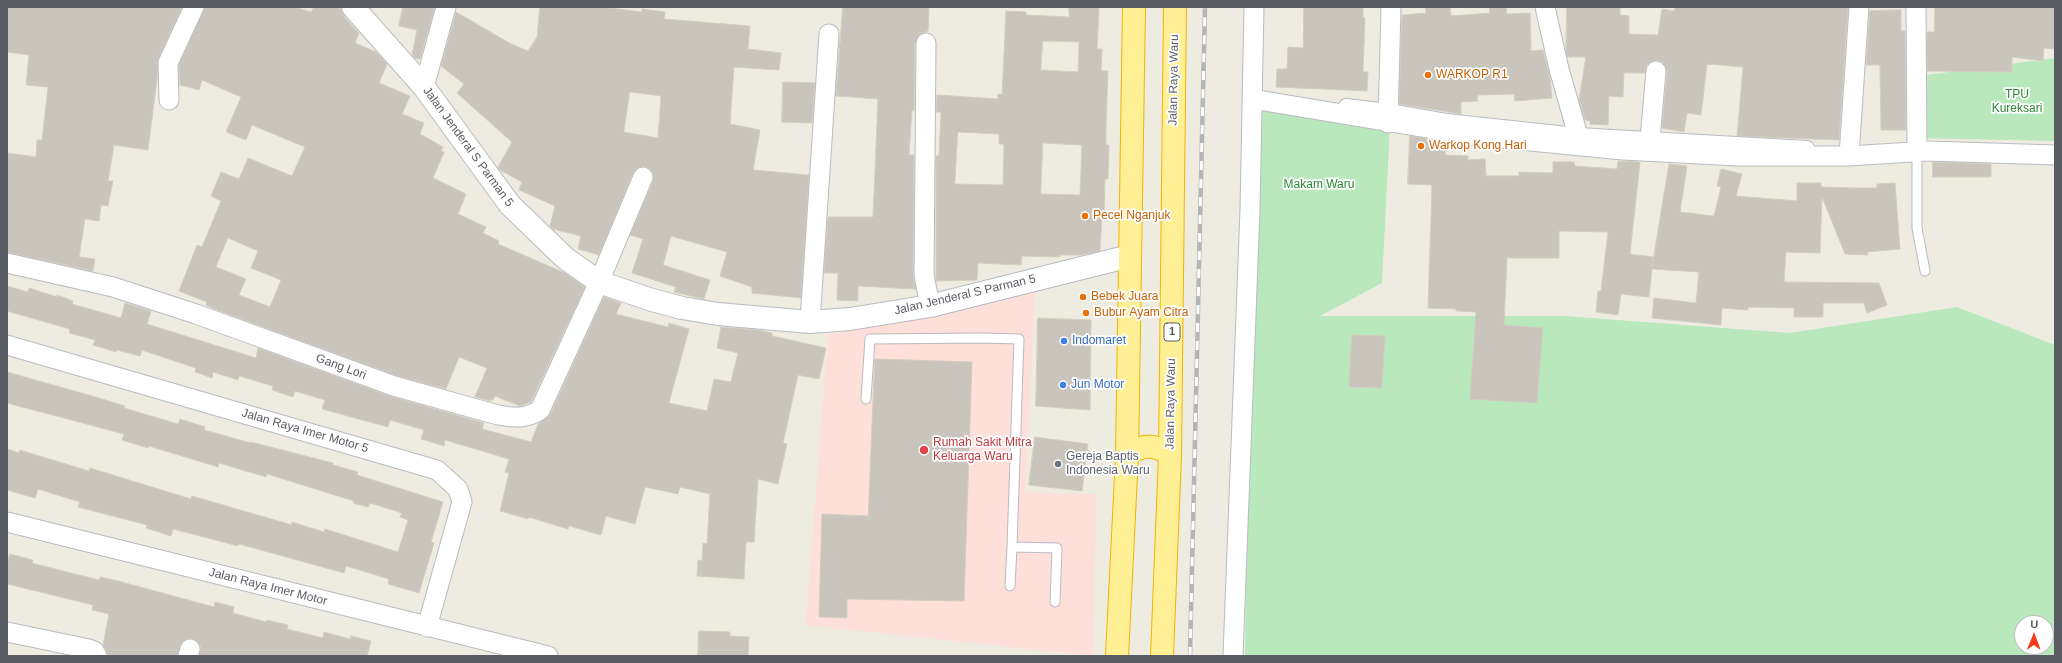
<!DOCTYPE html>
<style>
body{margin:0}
#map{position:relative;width:2062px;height:663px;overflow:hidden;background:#eeece0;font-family:Helvetica,sans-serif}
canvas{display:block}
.frame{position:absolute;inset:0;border:8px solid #595d63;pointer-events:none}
.north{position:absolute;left:2014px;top:615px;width:40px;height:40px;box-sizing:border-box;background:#fff;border:1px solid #bdbec1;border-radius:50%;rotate:1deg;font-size:11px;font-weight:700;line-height:16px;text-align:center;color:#595d63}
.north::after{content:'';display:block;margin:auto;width:14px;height:18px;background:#fa3b1a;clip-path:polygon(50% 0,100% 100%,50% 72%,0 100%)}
</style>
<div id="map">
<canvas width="2062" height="663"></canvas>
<div class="frame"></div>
<div class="north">U</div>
</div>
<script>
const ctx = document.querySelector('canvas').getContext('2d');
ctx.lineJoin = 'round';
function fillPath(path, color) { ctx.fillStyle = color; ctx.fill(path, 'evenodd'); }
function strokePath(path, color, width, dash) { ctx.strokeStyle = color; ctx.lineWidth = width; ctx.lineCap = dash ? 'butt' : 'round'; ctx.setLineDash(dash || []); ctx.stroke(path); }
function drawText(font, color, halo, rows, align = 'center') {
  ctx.font = font + ' Helvetica,sans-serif'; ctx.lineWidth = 3.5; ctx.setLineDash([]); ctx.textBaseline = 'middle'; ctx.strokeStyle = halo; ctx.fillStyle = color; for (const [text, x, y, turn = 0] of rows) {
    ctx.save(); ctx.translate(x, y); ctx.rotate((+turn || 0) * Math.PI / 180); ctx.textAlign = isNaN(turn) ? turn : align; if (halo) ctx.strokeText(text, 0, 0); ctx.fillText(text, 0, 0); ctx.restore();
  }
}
fillPath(new Path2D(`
 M1035,291l-10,201 71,2 -3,162 -287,-31 22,-290z`), '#fedfd9');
fillPath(new Path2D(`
 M2055,58v83l-143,-3 -1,-61z
 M1253,100l137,26 -8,157 -62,33h245l225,17 167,-26 98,38v311h-810zM2022,623h24v24h-24z`), '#bae8bd');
const building = new Path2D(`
 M7,7h175l-24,52 -1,20 -9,71 -34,-5 -6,36h5l-5,25 -7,-1 -2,16 -14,-2 -6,38 16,2 -2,12 -86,-19v-99l29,4 1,-17h5l6,-53 -22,-2 3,-30 -22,-3z
 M205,7h90l16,5 3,-5h21l6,2 4,9 14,15 -4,10 21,9 11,12 -8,19 31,13 -8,18 22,9 -4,11 23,13 -2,4 3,1 -11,26 33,16 -8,20 28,13 -3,6 16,8 -1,3 67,29 20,14 -54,115 -11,4 -25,-10 -2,4 -2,-1v2l-16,-4 12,-29 -28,-11 -13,32 -49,-13 -180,-66 -11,-5 1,-3 -28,-11 18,-46 5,2 19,-46 -10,-5 10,-24 18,7 9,-21 44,18 13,-29 -53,-22 -6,15 -20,-8 15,-35 -39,-17 -3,10 -19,-5 -1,-20zM228,238l30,13 -7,17 30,12 -11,27 -31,-12 7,-16 -30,-12z
 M403,7h32l-15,52 -5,-1 -3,-3 5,-25 -18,-4z
 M540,7h62l40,5v-3l23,3 -1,7 86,7 -2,23 33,4 -2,17 -45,-3 -4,57 30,6 -7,40 56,5 -8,123 -49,-5v-6l-32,-11 7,-24 -56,-16 -8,29 47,15 -6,19 -30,-7 2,-5 -44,-14 11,-34 -13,-4 23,-54 -1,-10 -5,-4 -10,1 -4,5 -34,82 -21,-6 3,-13 -28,-7 -3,-3 5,-20 -36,-16 3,-8 -22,-12 -2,-3 14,-25 -55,-49 7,-9 -23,-18 15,-54 55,32 17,7 9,-14zM630,92l31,4 -3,42 -34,-6z
 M843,7h86l-1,24 -8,3 -5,9 -1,68 -2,-1 -3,45h5l-1,120 3,14 -58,-3v15l-21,-1 1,-27h-14l4,-56h45l5,-118 -42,-3z
 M1069,7h30l-2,42h5l-1,22h7l-2,53v21h3l-1,34h-3l-1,37h-2l-2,35 -19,4h-21v2l-38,-1 -1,9 -43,-2 -1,17 -41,1v-125h3l2,-44h-5l1,-17 61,4v-5l4,1 4,-84 20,1v3l43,2zM1043,41l36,1 -1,30 -37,-2zM958,132l41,2v10h5l-1,41 -48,-1zM1043,143l39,2 -2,50 -39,-1z
 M1304,7h59v11h2l-2,54h5l-1,19 -91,-4 1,-18h10l1,-22 15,1z
 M1425,7h25l1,9 39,-3 -1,-6h17l1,7 23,-1 1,38 12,-1 7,28 2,20 -37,3 -1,-7 -37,1 1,6 -17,1v12l-62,-10 3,-89 24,-2z
 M1567,7h53v8l9,1v18l29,1 4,-26 12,2 1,-4h173l-9,133 -102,-4 6,-69 -36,-3 -6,51 -14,-2 -3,19 -22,-4 5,-56 -4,-10 -6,-2 -10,4 -2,9h-21l-1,24 -14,-1 -1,29 -18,-1v-3l-5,-1 -6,-21 7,-42h-19l-1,-6z
 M1935,7h120v42l-11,-1 -1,13 -31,-4v15l-85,-1v-39h7z
 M1901,10v21h4l1,99h-25l-1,-65h-14l4,-54z
 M783,82l32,1 -3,40 -30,-1z
 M1410,136l36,6 -1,13 23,1v4l17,-1 1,17h33v-4l34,1v-11h21l1,4 42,3 1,-8 22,1 -10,92 23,3 -1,10 17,-103 18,2 -7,46 34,4 7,-29 -4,-1 4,-17 21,5 -6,22 61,5v-18h24v4l31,1h25v-4l18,-1 5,66 -33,3 1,3 -23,-1 -23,-57 -2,56 -34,-1 -2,30 95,1 8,22 -20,8 -3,-10h-41v14h-29v-9l-46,-1v3l-26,-2 -1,17 -69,-7 2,-20 42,5 3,-31 -47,-3 -3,28 -28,-3 -3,21 -22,-3 2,-21h3l7,-59 -49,-1v27h-52l-3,67 39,3 -6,75 -67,-4 6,-87 -20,-1v-2l-28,-1 4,-123 -24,-1z
 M1933,162l58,2v13h-58z
 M7,286l21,6 1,-4 28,9v-2l16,6 -1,3 49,14 4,-15 26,8 -4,13 109,34 2,-10 132,48 94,27 -2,6 49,13 7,-18 12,-9 54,-118 17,6 -5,11 52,13 1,-4 20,6 -20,74 38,8 7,-32 17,3 7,-29 -21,-5 4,-21 37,3 14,3v3l54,12 -7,31 -21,-4 -15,68 4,1 -9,40 -20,-5 -4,63h-8l-2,37 -47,-3 1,-16 4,1 1,-18 4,1 3,-50 -30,-7 -2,7 -33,-7 -10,37 -29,-8 -5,19 -32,-9 -1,3 -39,-12 -1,2 -28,-8 9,-38 -4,-1 4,-13 -64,-19 -1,6 -23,-7 3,-9 -34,-10 -2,7 -66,-18 3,-9 -30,-9 -2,6 -21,-7 1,-4 -34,-10 -1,4 -25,-8 -1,6 -17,-6 1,-4 -54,-18 -2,6 -23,-6 -1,2 -23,-7 2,-5 -26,-7 1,-4 -63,-18z
 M1038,318l53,2 -1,90 -54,-4z
 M1352,335l33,1 -3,52 -33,-1z
 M875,359l97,3 -8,239 -117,-2v19l-28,-1 3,-103 46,2z
 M7,372l92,26 26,8 -1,2 54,16 2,-5 25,8 -1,3 47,13v-1l82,21v2l25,7 -1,3 86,27 -12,40 3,1 -15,50 -31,-9 1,-5 -43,-13 -2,7 -105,-29 -1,2 -65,-17 -2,7 -25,-8 1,-3 -69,-18 2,-5 -42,-13 -3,9 -28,-8v-41l12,4 1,-3 69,21 1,-3 101,31 1,-3 100,29v-3l32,10 1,-3 73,23 10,-32 -8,-3 2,-4 -32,-10 -2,4 -15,-4 1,-2 -87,-27 -1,3 -47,-14 -1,4 -69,-21 -1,2 -26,-8 2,-6 -117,-31z
 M1035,437l53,7 -6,47 -53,-6z
 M10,554l23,6 -1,3 31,8 36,9 1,-3 18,4 96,26 1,-5 19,5 -1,6 33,9 1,-2 21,5 -1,4 36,9 1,-6 26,7 1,-3 20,5 -4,15h-168l2,-9 -3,-5 -5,-3 -5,-1 -5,3 -3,5 -3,10h-69l-5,-11 6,-31 -17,-4 1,-5 -86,-21v-20z
 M699,631l31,1v4l19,1 -1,19h-50z`);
fillPath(building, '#c9c5bd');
strokePath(building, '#d3cebe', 1);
const service = new Path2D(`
 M1917,151v77l8,43
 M866,399l4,-60 112,-1 37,1 -7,208 45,1 -2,54
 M1010,586l2,-39`);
const pedestrian = new Path2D(`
 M1346,106l43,5 57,10 131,14 230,13`);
const minor = new Path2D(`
 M1545,7l14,62 22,77
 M1916,7l1,144
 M926,43l-2,232 6,31
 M424,87l22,-80
 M1252,99l217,36 154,15 115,6h111l79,-5 127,4
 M169,100l-1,-37 26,-56
 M1388,123l3,-116
 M1649,151l7,-80
 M1849,156l10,-149
 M7,263l106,24 83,27 198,72 104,29c17,3 28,4 42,-5l59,-128 44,-105
 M810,322l19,-288
 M7,345l430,125 21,19 4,13 -35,125
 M7,522l541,134
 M7,632l82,17 5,2 3,5
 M188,656l2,-7
 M1233,656l17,-446 4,-203`);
const tertiary = new Path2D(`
 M353,7l71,80 86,118 55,53 34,24 53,18 30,8 36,6 92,8 40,-3 80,-13 200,-50`);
const trunk = new Path2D(`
 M1127,455c15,-11 29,-11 43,0
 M1117,656l10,-201 7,-448
 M1162,656l8,-201 5,-448`);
strokePath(service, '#b8bbc1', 11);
strokePath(pedestrian, '#b8bbc1', 16);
strokePath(minor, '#b8bbc1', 21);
strokePath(tertiary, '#b8bbc1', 24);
strokePath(trunk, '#eeb400', 24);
strokePath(service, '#fff', 9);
strokePath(pedestrian, '#fff', 14);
strokePath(minor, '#fff', 19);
strokePath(tertiary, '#fff', 22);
strokePath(trunk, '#ffef95', 22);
const rail = new Path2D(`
 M1190,656l15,-649`);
strokePath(rail, '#b4b5b6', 4.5);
strokePath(rail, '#fff', 3, [9]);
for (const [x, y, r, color] of [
 [1428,75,4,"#e8710a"],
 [1421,146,4,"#e8710a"],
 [1085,216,4,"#e8710a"],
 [1083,297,4,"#e8710a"],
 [1086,313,4,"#e8710a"],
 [1064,341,4,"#3f7fe0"],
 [1063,385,4,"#3f7fe0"],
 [924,450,5,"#e0444e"],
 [1058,464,4,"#6b7280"]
]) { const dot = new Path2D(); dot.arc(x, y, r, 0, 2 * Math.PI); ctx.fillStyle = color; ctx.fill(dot); strokePath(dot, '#fff', 1.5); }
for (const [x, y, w] of [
 [1172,332,16]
]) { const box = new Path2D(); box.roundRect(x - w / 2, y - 9, w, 18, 3); ctx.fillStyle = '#fff'; ctx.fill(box); strokePath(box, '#595d63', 1); }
drawText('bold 11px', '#595d63', null, [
 ["1",1172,332]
]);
drawText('12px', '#c56008', '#fff', [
 ["WARKOP R1",1436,75],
 ["Warkop Kong Hari",1429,146],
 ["Pecel Nganjuk",1093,216],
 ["Bebek Juara",1091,297],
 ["Bubur Ayam Citra",1094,313]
], 'left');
drawText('12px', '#595d63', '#fff', [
 ["Jalan Raya Waru",1174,80,-89],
 ["Jalan Jenderal S Parman 5",468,147,54],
 ["Jalan Jenderal S Parman 5",965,295,-13],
 ["Gang Lori",341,367,20],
 ["Jalan Raya Waru",1171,404,-89],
 ["Jalan Raya Imer Motor 5",305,431,16],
 ["Jalan Raya Imer Motor",268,587,14]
]);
drawText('12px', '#2d8737', '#fff', [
 ["TPU",2017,95],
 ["Kureksari",2017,109],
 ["Makam Waru",1319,185]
]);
drawText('12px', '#366cbe', '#fff', [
 ["Indomaret",1072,341],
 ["Jun Motor",1071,385]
], 'left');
drawText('12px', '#be3a42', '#fff', [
 ["Rumah Sakit Mitra",933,443],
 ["Keluarga Waru",933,457]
], 'left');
drawText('12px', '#5b616d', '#fff', [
 ["Gereja Baptis",1066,457],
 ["Indonesia Waru",1066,471]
], 'left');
</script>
